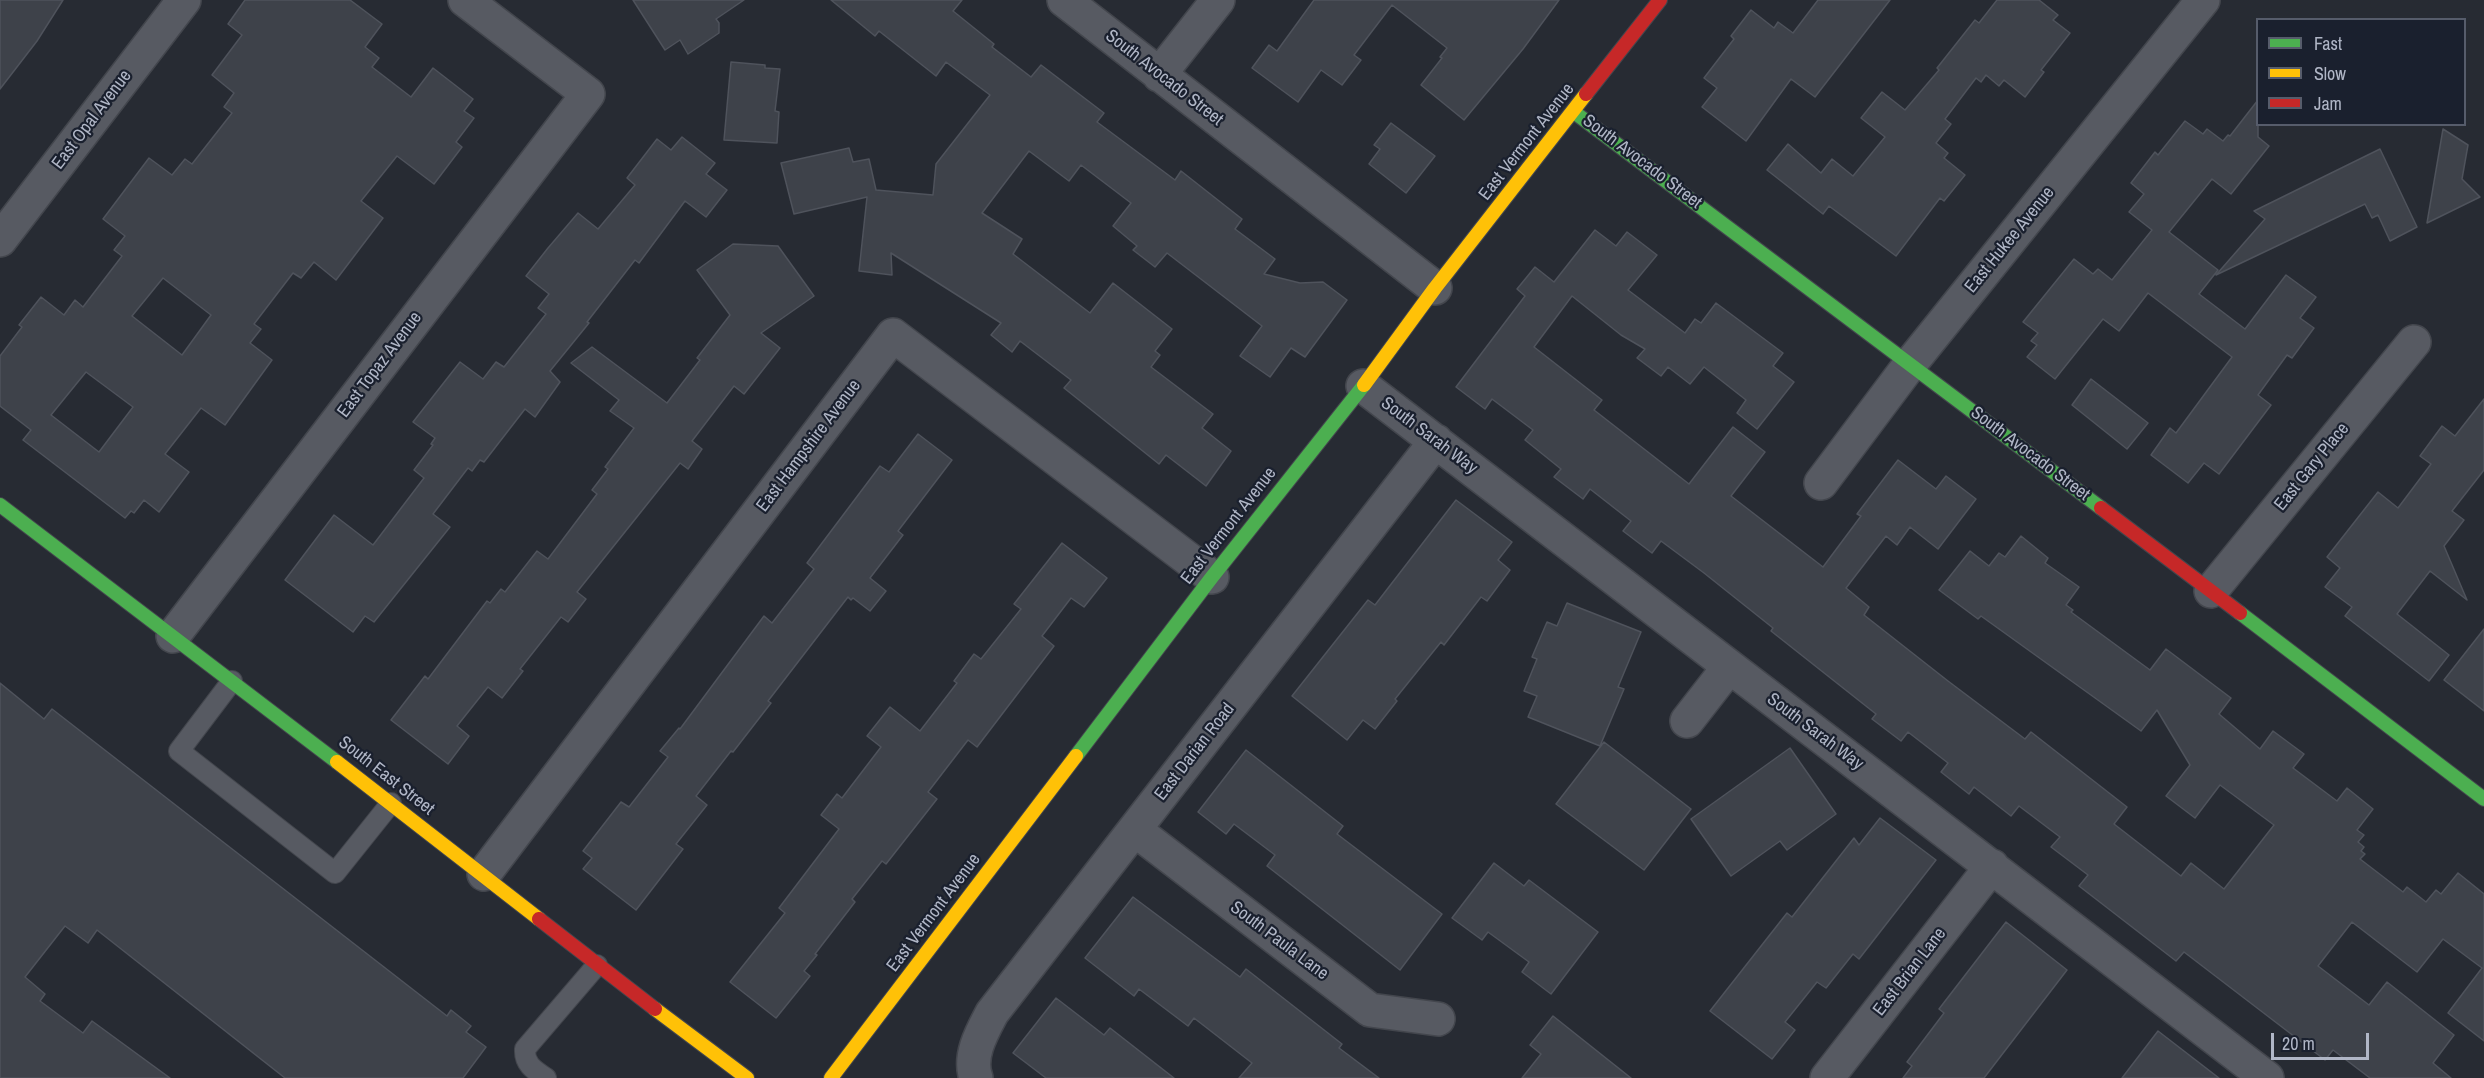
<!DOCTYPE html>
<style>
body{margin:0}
#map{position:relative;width:2484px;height:1078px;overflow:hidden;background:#272b33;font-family:"Archivo Narrow",sans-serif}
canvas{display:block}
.legend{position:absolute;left:2256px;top:18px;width:210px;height:108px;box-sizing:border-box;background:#1a202e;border:2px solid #565c6b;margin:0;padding:8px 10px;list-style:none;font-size:18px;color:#b0b6c6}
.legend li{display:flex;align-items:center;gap:12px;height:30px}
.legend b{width:30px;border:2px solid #565c6b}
.scale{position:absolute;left:2271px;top:1033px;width:98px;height:27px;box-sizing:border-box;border:3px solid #b0b6c6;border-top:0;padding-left:8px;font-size:18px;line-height:21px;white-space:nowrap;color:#b0b6c6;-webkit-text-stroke:4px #1a202e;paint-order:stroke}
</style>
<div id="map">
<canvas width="2484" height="1078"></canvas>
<ul class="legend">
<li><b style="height:8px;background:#4caf50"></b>Fast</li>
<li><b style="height:8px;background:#ffc107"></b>Slow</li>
<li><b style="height:8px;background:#c62828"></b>Jam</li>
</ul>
<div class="scale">20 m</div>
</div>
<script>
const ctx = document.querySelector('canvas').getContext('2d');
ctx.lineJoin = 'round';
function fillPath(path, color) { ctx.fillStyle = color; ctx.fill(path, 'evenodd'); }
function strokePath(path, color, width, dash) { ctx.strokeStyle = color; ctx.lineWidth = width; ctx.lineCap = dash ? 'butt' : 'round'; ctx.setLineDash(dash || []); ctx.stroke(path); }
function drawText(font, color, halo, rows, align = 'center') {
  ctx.font = font + ' "Archivo Narrow",sans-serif'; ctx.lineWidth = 4.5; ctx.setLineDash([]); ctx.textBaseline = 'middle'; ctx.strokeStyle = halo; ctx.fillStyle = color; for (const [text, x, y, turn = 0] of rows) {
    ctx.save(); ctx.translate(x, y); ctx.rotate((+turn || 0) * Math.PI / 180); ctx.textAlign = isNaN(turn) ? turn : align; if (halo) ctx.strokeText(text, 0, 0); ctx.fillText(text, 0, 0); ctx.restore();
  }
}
const building = new Path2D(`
 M0,0h63l-26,41 -37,48z
 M245,0h105l32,24 -17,23 14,11 -7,9 39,30 22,-29 40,31 -9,12 10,7 -18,24 6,5 -28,37 -37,-28 -36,45 22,17 -47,62 -22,-18 -13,16 -8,-5 -39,51 7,5 -11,14 22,17 -47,65 -24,-17 -36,46 24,18 -30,40 -15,-12 -10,13 -3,-2 -6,7 -102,-78 8,-10 -31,-24v-50l22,-29 -3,-2 22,-28 23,18 11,-15 8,7 39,-51 -8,-6 11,-14 -22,-17 46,-61 23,17 13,-16 7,5 40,-51 -8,-6 10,-14 -22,-18 30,-40 -14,-11zM163,278l48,37 -29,40 -50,-39zM86,372l47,35 -34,45 -48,-37z
 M633,0h111l-28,19 3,4v10l-31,21 -8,-14 -15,10z
 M831,0h131l-9,11 41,33 -2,3 39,30 10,-12 63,48 -7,9 78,58 6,-9 61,48 -7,10 40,30 -11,15 36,9 23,-1 24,18 -42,57 -14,-9 -21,29 -30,-21 22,-30 -95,-73 -12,14 -22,-17 4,-4 -24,-20 18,-23 -50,-38 -12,16 -40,-30 -47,62 40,26 -9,15 77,59 23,-30 59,46 -17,22 5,4 -9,12 62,47 -11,14 29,23 -25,35 -40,-31 -7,9 -95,-76 7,-8 -51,-39 -8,11 -21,-17 10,-12 -110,-70 1,22 -33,-4 8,-74 -73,17 -13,-51 68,-15 4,14 16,-3 7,31 57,5 3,-31 54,-69 -44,-33 -10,14 -57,-45 -4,5z
 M1314,0h245l-36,49 -59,71 -43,-35 21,-27 -2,-1 7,-9 -55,-43 -38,50 7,5 -19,25 -21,-15 -23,32 -46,-34 17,-23 8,6z
 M1818,0h72l-75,97 -24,-18 -45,62 -44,-34 15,-19 -13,-10 30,-39 -3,-3 20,-26 23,18 4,-6 15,11z
 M1997,0h42l19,15 -5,5 17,13 -29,37 3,2 -19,25 -21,-17 -5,6 -13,-11 -5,7 -5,-4 -31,41 6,5 -15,19 12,10 -4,5 21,17 -21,26 -4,-3 -44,58 -67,-50 -6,8 -56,-44 21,-26 33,29 11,-14 21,17 32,-39 -24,-19 21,-26 23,18 34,-40 -2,-2 38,-48 4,3z
 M731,62l34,3v3l15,1 -5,42 4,1 -2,31 -53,-3z
 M2258,100v37l11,9 -38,48 -19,-15 -43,53 49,38 -19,24 46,35 41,-54 30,22 -16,21 14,10 -22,30 -5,-3 -29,40 13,10 -52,69 -15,-11 -16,20 -37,-28 19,-27 6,5 56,-76 -84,-64 -29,38 -16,-12 -48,60 -28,-22 10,-12 -6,-4 7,-8 -15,-11 51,-63 19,15 5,-5 14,11 40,-50 -23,-18 15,-18 -13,-11 24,-31 3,3 27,-34 18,13 4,-5 16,12 5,-6 2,1z
 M1391,123l44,33 -29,37 -37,-29 11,-15 -6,-4z
 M2443,129l25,16 -6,34 18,18 -53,26z
 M682,137l33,26 -9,11 21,16 -21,27 -21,-16 -46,62 -4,-3 -48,62 2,1 -39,48 10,11 -25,35 -10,-8 -41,53 -4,-2 -8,11 -4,-3 -35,46 17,13 -76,95 -9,-6 -12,16 -68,-52 49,-65 39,30 51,-67 -10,-8 19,-25 -2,-1 4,-6 -22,-16 47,-60 23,17 13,-17 8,5 42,-53 -8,-6 11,-14 -23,-18 22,-28 30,-35 20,16 37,-44 -8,-7 30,-39 14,11z
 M2380,149l37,78 -27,14 -12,-26 -6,3 -7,-14 -149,71 49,-56 -11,-8z
 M1595,230l21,16 11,-14 30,23 -29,35 57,43 10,-14 6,4 15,-20 67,50 -10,13 21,16 -37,47 -20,-16 9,-13 -42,-33 -14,17 -22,-17 -7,9 -24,-18 8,-9 -24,-14 -49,-39 -38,51 68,53 -8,10 95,74 44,-57 32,25 -34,44 92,71 38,-51 -4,-2 41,-54 38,29 10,-13 30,23 -38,50 -28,-22 -13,18 -11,-9 -40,52 23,19 -5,8 84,66 77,58 6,-7 96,75 -13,17 67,52 10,-13 33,26 50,-64 -54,-40 -25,33 -29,-22 24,-31 -33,-55 -16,21 -160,-115 -3,3 -39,-29 31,-39 19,15 10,-13 6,4 16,-21 27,22 -3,5 34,24 -13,18 7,5 -2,2 79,58 16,-21 65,49 -12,16 41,35 13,-18 31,23 -11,14 44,33 10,-13 26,21 -16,21 7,5 -6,7 6,5 -3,4 4,3 -5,5 43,33 4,-5 19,15 10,-12 5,4 17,-21 26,21v147l-36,-28 34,-45 -39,-29 -26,33 -65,-50 -34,44 51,39 18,-23 67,53 -21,28 18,15h-81l-37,-28 -8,10 -141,-108 -8,9 -97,-75 9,-11 -37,-28 9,-10 -41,-31 -8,10 -37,-29 -5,7 -28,-22 7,-9 -40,-31 -7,9 -29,-22 4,-5 -105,-83 2,-3 -69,-55 -43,-32 -9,12 -29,-22 8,-10 -41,-32 -7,10 -29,-22 7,-8 -36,-29 8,-10 -41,-31 -7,10 -29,-22 69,-91 -8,-7 18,-22 19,15z
 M733,244l45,2 36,50 -53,37 19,15 -36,46 -10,-8 -42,55 10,8 -14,20 -8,-6 -103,129 9,7 -18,23 -7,-5 -41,52 3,2 -21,27 -14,-11 -31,39 12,10 -21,28 -57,-44 34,-44 3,3 59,-78 3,2 11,-14 4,3 32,-41 11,8 49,-65 -5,-4 16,-21 -3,-2 29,-39 -24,-17 9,-11 -48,-37 21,-16 75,56 33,-43 -3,-2 33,-43 -33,-45z
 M2091,379l57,44 -21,26 -55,-44z
 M2484,399v71l-32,41 12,9 -20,26 23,54 -37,-29 -33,43 52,41 -20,26 -84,-65 7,-9 -27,-20 15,-19 -13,-11 51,-65 20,16 33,-44 -11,-8 22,-30 13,10z
 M918,434l34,26 -54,71 5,4 -33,43 16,13 -16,20 -17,-13 -2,2 -3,-3 -80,104 3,2 -38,49 -2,-1 -35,45 11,9 -31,39 7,5 -47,61 -53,-41 9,-11 -9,-7 38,-49 8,5 39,-50 -8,-6 19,-23 1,1 84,-113 8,7 42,-54 -7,-6 73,-97 9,6z
 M1456,500l56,42 -14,18 12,10 -23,31 -6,-4 -37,48 -3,-3 -46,57 2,2 -22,28 -12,-9 -16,20 -55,-44 76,-96 7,5z
 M1062,543l45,35 -23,29 -13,-9 -29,38 12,10 -77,101 -9,-7 -40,52 9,7 -51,65 -4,-3 -30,38 3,3 -40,52 2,1 -13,16 6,5 -34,42 -46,-36 55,-69 -6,-5 60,-79 -18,-14 16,-21 5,4 39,-51 -14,-11 23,-29 30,24 37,-48 -3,-2 20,-27 7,5 40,-50 -7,-5z
 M1567,603l74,29 -23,55 6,2 -24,57 -72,-29 9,-21 -13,-5 13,-32 -5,-2 15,-35 10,4z
 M2484,629v82l-40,-31z
 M0,683l44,36 8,-10 395,307 4,-6 20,16 -5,6 20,15 -23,31h-178l-188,-148 -9,13 -23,-17 -40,51 20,17 -5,7 43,32 9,-12 78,57h-170z
 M1604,742l87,67 -47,61 -88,-66z
 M1790,748l46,66 -49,36 -7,-9 -49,35 -40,-57z
 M1246,750l97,76 -6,8 105,80 -42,56 -133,-104 8,-11 -41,-31 -8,10 -28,-22z
 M1880,818l56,42 -77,99 -6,-5 -27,34 -9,-6 -32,40 10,8 -23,29 -62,-48 77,-98 5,4 62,-79 5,7z
 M1494,863l30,23 5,-6 69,52 -47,62 -29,-22 7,-10 -41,-30 -6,8 -30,-22z
 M1133,897l107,80 6,-8 96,75 -3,4 40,30h-140l13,-15 -58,-45 -6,8 -49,-37 -5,7 -49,-38z
 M2006,922l61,48 -83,108h-81l9,-12 -5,-4 37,-49 -5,-4z
 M1056,998l48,37 6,-7 64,50h-128l-33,-25z
 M1553,1016l78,62h-109l19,-24 -11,-9z
 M2158,1031l61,47h-97z`);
fillPath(building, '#3e424a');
strokePath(building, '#4f535c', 1.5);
const lane = new Path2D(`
 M232,681l-53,70 156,122 56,-70
 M546,1078c-12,-8 -22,-14 -21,-29l72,-84`);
const street = new Path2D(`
 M1064,0l371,288
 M1159,75l59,-75
 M0,240l184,-240
 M1363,386l904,692
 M1821,483l90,-120 292,-363
 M2211,591l203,-249
 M173,636l415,-542 -123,-94
 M1687,721l42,-54
 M1135,830l235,180 68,9
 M484,874l409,-539 319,242
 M976,1078c-8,-22 6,-46 16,-65l444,-572
 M1827,1078l165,-212`);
const fast = new Path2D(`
 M1574,112l527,396
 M0,505l337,257
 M2240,613l244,186
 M1076,756l136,-179 152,-192`);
const slow = new Path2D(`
 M1364,385l71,-97 151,-194
 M337,762l202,157
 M655,1009l92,69
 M831,1078l245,-322`);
const jam = new Path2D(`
 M1586,94l74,-94
 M2101,508l139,105
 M539,919l116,90`);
strokePath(lane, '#43464d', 22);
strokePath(street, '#43464d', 36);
strokePath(fast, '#43464d', 16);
strokePath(slow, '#43464d', 16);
strokePath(jam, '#43464d', 16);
strokePath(lane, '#575a62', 20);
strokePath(street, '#575a62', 33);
strokePath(fast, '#4caf50', 14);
strokePath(slow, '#ffc107', 14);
strokePath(jam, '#c62828', 14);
drawText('18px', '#b0b6c6', '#1a202e', [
 ["South Avocado Street",1164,78,38],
 ["East Opal Avenue",92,120,-53],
 ["East Vermont Avenue",1527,142,-52],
 ["South Avocado Street",1642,162,37],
 ["East Hukee Avenue",2010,240,-51],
 ["East Topaz Avenue",380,365,-53],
 ["South Sarah Way",1429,436,37],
 ["East Hampshire Avenue",809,446,-53],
 ["South Avocado Street",2030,454,37],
 ["East Gary Place",2312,467,-51],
 ["East Vermont Avenue",1229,526,-52],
 ["South Sarah Way",1815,732,37],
 ["East Darian Road",1195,752,-52],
 ["South East Street",386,776,38],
 ["East Vermont Avenue",934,913,-53],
 ["South Paula Lane",1279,941,37],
 ["East Brian Lane",1910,972,-52]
]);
</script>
